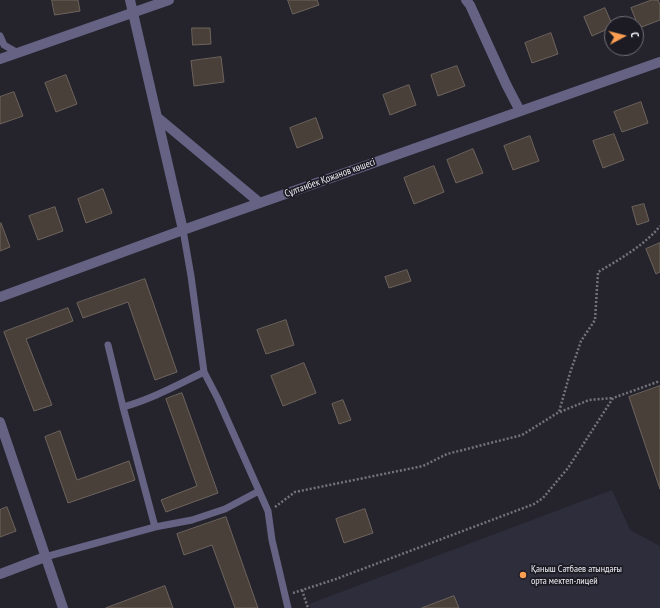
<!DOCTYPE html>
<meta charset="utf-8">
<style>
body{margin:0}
#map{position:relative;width:660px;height:608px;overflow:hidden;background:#25242d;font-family:"PT Sans Narrow",sans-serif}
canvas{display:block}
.north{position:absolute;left:604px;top:16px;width:40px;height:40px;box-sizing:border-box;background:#1c1b24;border:1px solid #706f77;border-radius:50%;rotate:83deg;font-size:11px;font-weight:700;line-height:16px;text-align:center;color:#eeedf4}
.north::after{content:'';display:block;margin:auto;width:14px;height:18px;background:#fb9e51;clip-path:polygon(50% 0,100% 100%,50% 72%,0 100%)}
</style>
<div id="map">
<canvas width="660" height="608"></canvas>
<div class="north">С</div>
</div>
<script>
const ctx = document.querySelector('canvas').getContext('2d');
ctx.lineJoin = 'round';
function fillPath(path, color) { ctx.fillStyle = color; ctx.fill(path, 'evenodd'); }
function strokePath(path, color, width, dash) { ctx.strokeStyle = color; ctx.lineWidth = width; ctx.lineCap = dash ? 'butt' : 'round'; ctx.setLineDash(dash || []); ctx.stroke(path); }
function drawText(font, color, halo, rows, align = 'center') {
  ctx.font = font + ' "PT Sans Narrow",sans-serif'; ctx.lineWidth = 3.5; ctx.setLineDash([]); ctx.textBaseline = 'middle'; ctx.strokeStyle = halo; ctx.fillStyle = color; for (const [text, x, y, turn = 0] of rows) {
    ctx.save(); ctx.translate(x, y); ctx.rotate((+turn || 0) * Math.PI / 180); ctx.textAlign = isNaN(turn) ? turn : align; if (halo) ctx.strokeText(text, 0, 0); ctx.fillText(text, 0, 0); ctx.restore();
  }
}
fillPath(new Path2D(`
 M612,490l18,40 30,16v62h-349l-2,-4z`), '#2e2d3b');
const building = new Path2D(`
 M52,0h26l2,11 -25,4z
 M288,0h29l2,5 -26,9z
 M652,0h6l2,5v15l-21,8 -8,-20z
 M605,8l7,16v3l-20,9 -8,-19z
 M192,28h18l1,16 -18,1z
 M551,33l7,21 -26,9 -7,-20z
 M221,57l3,25 -30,4 -3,-25z
 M457,66l8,20 -27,10 -7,-21z
 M66,75l11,29 -21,8 -11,-29z
 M409,85l7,20 -26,10 -7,-20z
 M14,92l9,24 -23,8v-27z
 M641,102l7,21 -26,9 -8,-20z
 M316,118l7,20 -26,10 -7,-20z
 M614,134l10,26 -21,8 -10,-27z
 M530,136l9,25 -26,9 -9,-24z
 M473,149l10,24 -27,10 -9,-23z
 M434,166l10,26 -30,12 -10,-26z
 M103,189l9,24 -26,10 -8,-24z
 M644,204l5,17 -12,4 -5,-18z
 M55,207l8,24 -25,9 -9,-24z
 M1,223l9,24 -10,4v-27z
 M660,243v29l-4,2 -10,-25z
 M407,270l4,11 -22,7 -4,-11z
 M145,279l32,93 -22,8 -27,-78 -45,16 -6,-15z
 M68,308l5,13 -47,18 26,66 -18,6 -30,-79z
 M286,320l8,25 -28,9 -9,-24z
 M304,363l12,30 -33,13 -12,-30z
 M660,386v103l-31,-92z
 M182,393l36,100 -52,19 -5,-12 36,-14 -31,-87z
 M343,400l8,20 -12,4 -7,-20z
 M60,431l17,49 52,-19 6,19 -67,23 -23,-66z
 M7,507l9,24 -16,6v-27z
 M365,509l8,24 -29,10 -8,-24z
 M226,517l32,91h-23l-23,-63 -28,10 -7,-21z
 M165,586l8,22h-67z
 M454,596l5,12h-37z`);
fillPath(building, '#494039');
strokePath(building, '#6e645d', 1);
strokePath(new Path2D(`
 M560,412l29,-12 24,-2
 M275,507l20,-15 128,-26 24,-12 75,-19 37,-23 11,-39 11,-32 14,-21 3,-48c21,-12 48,-28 62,-46
 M302,590l6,18
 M293,593l43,-14 198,-75 9,-6 25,-30 45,-70 47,-17`), '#74737c', 2.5, [2, 2]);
strokePath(new Path2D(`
 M0,36l4,9 14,8
 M183,230l8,46 13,96 14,27 50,112 4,29 16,68
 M123,407c29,-8 54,-22 81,-35
 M155,527l37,-7 33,-11 34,-18
 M45,557l110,-30 -32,-120 -15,-62`), '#656284', 7);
strokePath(new Path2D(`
 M130,0l53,230
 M466,0l4,5 36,79 14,27
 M0,59l169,-59
 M157,117l103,86
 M0,297l183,-67 477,-168
 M0,422l63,186
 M0,574l45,-17`), '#656284', 10);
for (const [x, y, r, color] of [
 [523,575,4,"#fb9e51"]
]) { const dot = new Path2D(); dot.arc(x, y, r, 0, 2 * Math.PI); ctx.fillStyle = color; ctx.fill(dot); strokePath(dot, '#1c1b24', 1.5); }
drawText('10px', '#eeedf4', '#1c1b24', [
 ["Сұлтанбек Қожанов көшесі",330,178,-20]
]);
drawText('10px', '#eeedf4', '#1c1b24', [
 ["Қаныш Сәтбаев атындағы",531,569],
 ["орта мектеп-лицей",531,581]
], 'left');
</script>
